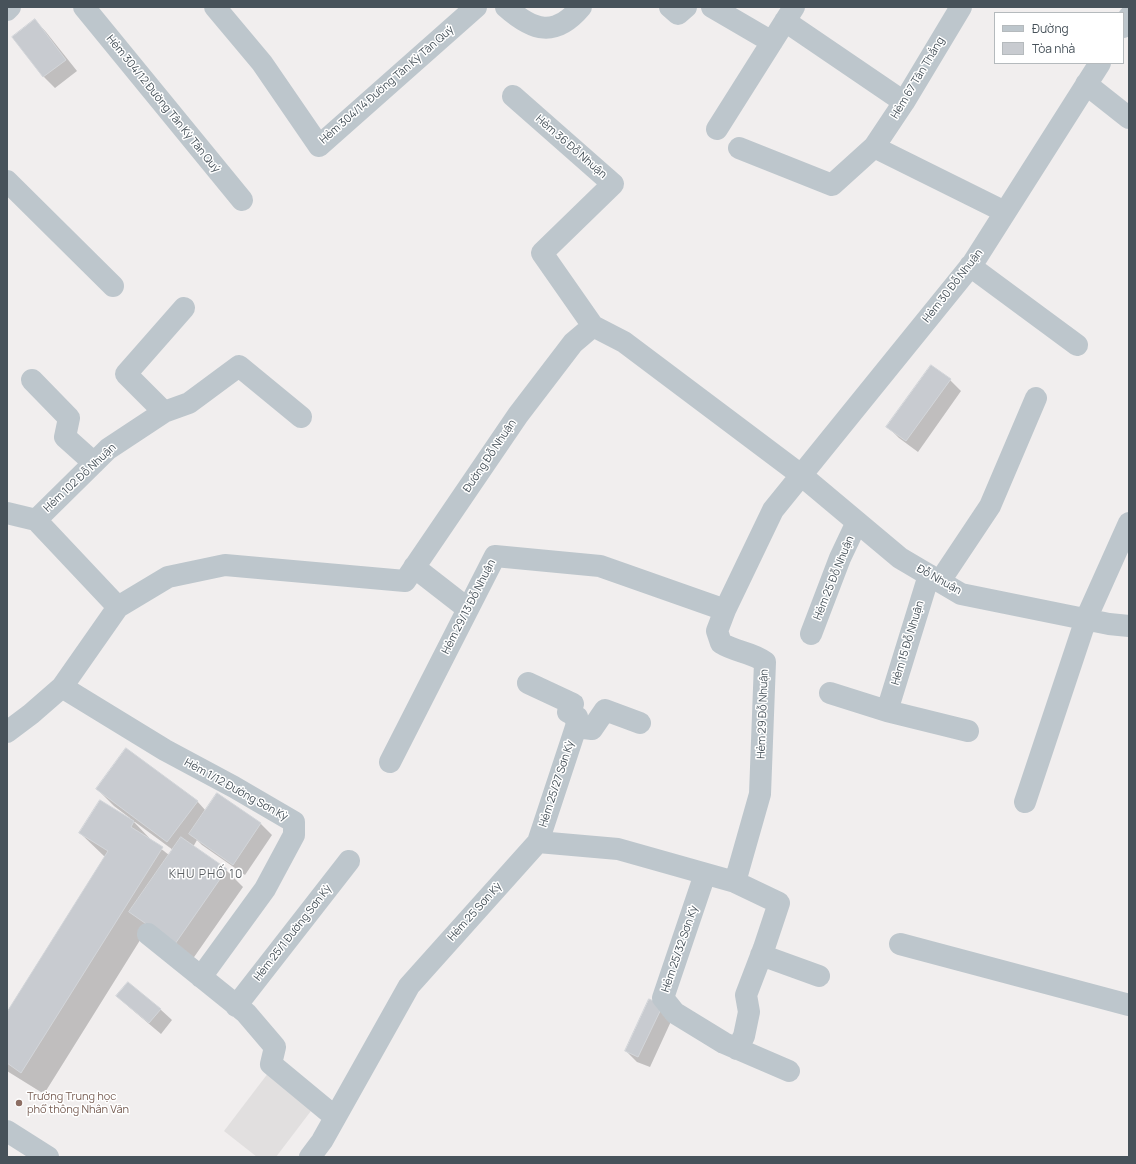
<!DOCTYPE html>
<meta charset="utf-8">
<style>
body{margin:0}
#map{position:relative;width:1136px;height:1164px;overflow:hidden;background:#f1eeee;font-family:Manrope,sans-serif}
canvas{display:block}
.frame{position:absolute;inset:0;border:8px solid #47525a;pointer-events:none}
.legend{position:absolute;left:994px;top:12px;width:130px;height:52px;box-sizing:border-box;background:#fff;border:1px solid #b5babd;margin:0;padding:5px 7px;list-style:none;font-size:12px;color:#47525a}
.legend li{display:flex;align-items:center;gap:8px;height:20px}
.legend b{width:20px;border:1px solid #b5babd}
</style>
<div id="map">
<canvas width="1136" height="1164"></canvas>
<div class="frame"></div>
<ul class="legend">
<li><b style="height:5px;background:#bdc6cc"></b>Đường</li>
<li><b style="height:11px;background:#c8cbd0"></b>Tòa nhà</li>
</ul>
</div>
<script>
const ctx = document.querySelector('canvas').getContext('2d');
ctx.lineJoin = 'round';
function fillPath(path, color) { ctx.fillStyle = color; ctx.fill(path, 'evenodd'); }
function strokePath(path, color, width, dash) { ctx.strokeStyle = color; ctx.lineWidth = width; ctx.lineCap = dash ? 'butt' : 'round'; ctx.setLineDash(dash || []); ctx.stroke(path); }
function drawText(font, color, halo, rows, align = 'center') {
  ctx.font = font + ' Manrope,sans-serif'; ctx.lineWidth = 3; ctx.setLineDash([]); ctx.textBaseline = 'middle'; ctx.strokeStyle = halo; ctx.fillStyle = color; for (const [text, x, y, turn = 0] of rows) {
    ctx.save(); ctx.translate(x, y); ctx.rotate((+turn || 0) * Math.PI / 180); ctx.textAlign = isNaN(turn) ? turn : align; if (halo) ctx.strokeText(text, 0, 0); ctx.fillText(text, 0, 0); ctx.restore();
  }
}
fillPath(new Path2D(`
 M272,1068l45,35 -41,54h-19l-33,-26z`), '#e1dfdf');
fillPath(new Path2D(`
 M35,20l11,12 31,39 -22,17 -11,-11 -31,-39z
 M950,380l11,11 -43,61 -19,-14 -11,-11z
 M97,789l100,12 9,10 12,-16 43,29 11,11 -27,40 -43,-30 -5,-5 -4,7 33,23 17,17 -51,73 -45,-31 -103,165 -37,-23v-57l98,-157 -25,-24 49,-14 1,-1 -16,-12zM134,822h1l38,28 -4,5 -14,-11z
 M117,996l43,13 12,11 -11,14 -32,-27z
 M650,1001l23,16 -23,50 -13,-5 -11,-11z`), '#0003');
const building = new Path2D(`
 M35,19l31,41 -23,17 -31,-40z
 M931,365l20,14 -45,62 -20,-14z
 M126,748l72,53 -31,41 -71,-53z
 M217,793l44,30 -28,42 -44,-31z
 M100,800l34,21 -3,6 32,20 -142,226 -14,-10v-51l101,-161 -29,-18z
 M181,837l46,32 -52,75 -46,-32z
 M128,982l33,27 -12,14 -33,-27z
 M649,999l14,6 -25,52 -13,-6z`);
fillPath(building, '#c8cbd0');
strokePath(building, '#d2d5d9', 1);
strokePath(new Path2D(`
 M84,7l158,193
 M215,7l47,56 57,83 157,-139
 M506,7c27,24 49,31 75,0
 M670,7l8,7 8,-7
 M712,7l60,35
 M7,10l3,-3
 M785,21l119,81
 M1123,27l6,-10
 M1086,84l43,34
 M513,96l100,88 -71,69 51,73 31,16 177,133 99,83 61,36 148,30 20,2
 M717,129l77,-122
 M874,147l131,65
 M739,148l93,37 42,-38 30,-45 57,-95
 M7,181l106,105
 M970,266l107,79
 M32,380l37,38 -4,19 29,26
 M164,412l-38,-38 58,-66
 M7,513l29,7
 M36,520l72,-71 56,-37 25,-9 50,-37 62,51
 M36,520l82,87
 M414,567l54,42
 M940,581l50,-75 46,-108
 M811,634l29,-76 17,-36
 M528,683l45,21 -5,8 9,5 -1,10 -38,115
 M62,687l103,63 69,37 60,35v13l-29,54 -64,88
 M830,693l57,18 81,20
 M887,711l42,-136
 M576,727l16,2 13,-19 35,13
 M7,732l24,-18 31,-27 56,-80 50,-30 57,-12 180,16 113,-166 55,-72 20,-17
 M390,762l105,-206 105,10 125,44
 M1025,802l61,-183 43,-96
 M705,874l-42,124 12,15 49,30 65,28
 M735,882l25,-88 5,-132c-13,-10 -30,-10 -44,-19l-4,-12 8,-21 48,-100 200,-247 127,-200
 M148,934l98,79 29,34 -4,17 64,53
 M900,944l229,61
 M761,955l58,21
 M236,1006l113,-145
 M7,1131l41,26
 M310,1157l12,-16 87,-155 129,-144 80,7 117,33 44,21 -15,45 -18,47 3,17 -5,24 -7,13`), '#bdc6cc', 22);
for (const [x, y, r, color] of [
 [19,1103,4,"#8d6e63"]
]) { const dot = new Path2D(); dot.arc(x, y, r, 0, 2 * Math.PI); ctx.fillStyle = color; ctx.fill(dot); strokePath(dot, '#fff', 1.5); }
drawText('11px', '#47525a', '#fff', [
 ["Hẻm 67 Tân Thắng",918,78,-59],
 ["Hẻm 304/14 Đường Tân Kỳ Tân Quý",387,85,-41],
 ["Hẻm 304/12 Đường Tân Kỳ Tân Quý",163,104,51],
 ["Hẻm 36 Đỗ Nhuận",571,147,41],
 ["Hẻm 30 Đỗ Nhuận",953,286,-52],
 ["Đường Đỗ Nhuận",490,456,-56],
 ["Hẻm 102 Đỗ Nhuận",80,478,-43],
 ["Hẻm 25 Đỗ Nhuận",834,578,-68],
 ["Đỗ Nhuận",939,580,29],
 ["Hẻm 29/13 Đỗ Nhuận",469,607,-63],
 ["Hẻm 15 Đỗ Nhuận",908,643,-73],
 ["Hẻm 29 Đỗ Nhuận",763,714,-88],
 ["Hẻm 25/27 Sơn Kỳ",557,784,-72],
 ["Hẻm 1/12 Đường Sơn Kỳ",236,790,29],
 ["Hẻm 25 Sơn Kỳ",475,912,-48],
 ["Hẻm 25/1 Đường Sơn Kỳ",293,933,-52],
 ["Hẻm 25/32 Sơn Kỳ",680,949,-71]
]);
drawText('11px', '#785e54', '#fff', [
 ["Trường Trung học",27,1097],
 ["phổ thông Nhân Văn",27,1110]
], 'left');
ctx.letterSpacing = '1px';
drawText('12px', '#5b5f63', '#fff', [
 ["KHU PHỐ 10",206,875]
]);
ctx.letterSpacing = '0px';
</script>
